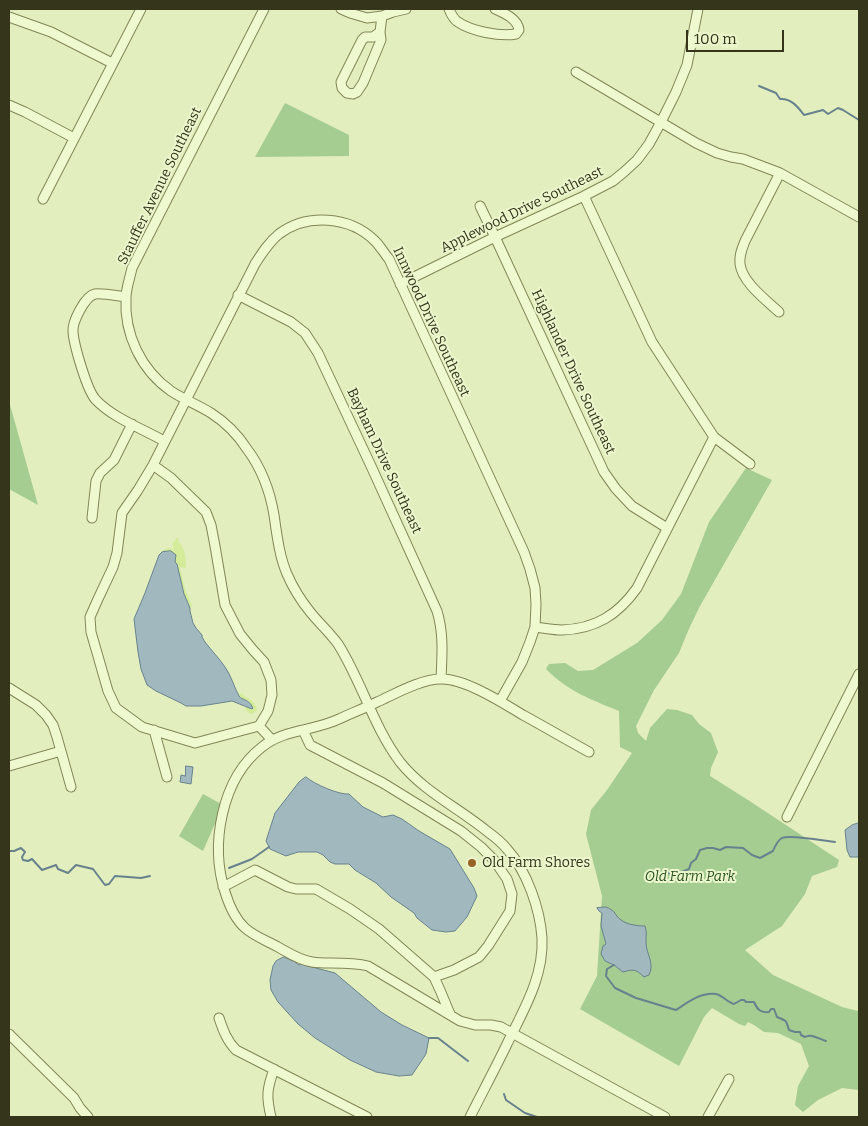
<!DOCTYPE html>
<style>
body{margin:0}
#map{position:relative;width:868px;height:1126px;overflow:hidden;background:#e2eebd;font-family:Bitter,serif}
canvas{display:block}
.frame{position:absolute;inset:0;border:10px solid #34351b;pointer-events:none}
.scale{position:absolute;left:686px;top:30px;width:98px;height:22px;box-sizing:border-box;border:2px solid #34351b;border-top:0;padding-left:6px;font-size:15px;line-height:18px;white-space:nowrap;color:#34351b;-webkit-text-stroke:4px #ebf6cd;paint-order:stroke}
</style>
<div id="map">
<canvas width="868" height="1126"></canvas>
<div class="frame"></div>
<div class="scale">100 m</div>
</div>
<script>
const ctx = document.querySelector('canvas').getContext('2d');
ctx.lineJoin = 'round';
function fillPath(path, color) { ctx.fillStyle = color; ctx.fill(path, 'evenodd'); }
function strokePath(path, color, width, dash) { ctx.strokeStyle = color; ctx.lineWidth = width; ctx.lineCap = dash ? 'butt' : 'round'; ctx.setLineDash(dash || []); ctx.stroke(path); }
function drawText(font, color, halo, rows, align = 'center') {
  ctx.font = font + ' Bitter,serif'; ctx.lineWidth = 4; ctx.setLineDash([]); ctx.textBaseline = 'middle'; ctx.strokeStyle = halo; ctx.fillStyle = color; for (const [text, x, y, turn = 0] of rows) {
    ctx.save(); ctx.translate(x, y); ctx.rotate((+turn || 0) * Math.PI / 180); ctx.textAlign = isNaN(turn) ? turn : align; if (halo) ctx.strokeText(text, 0, 0); ctx.fillText(text, 0, 0); ctx.restore();
  }
}
fillPath(new Path2D(`
 M285,103l64,32v21l-94,1z
 M9,401l29,104 -29,-16z
 M746,468l26,12 -72,126 -12,25 -9,22 -25,37 -18,36 2,7 8,8 4,-13 17,-19 10,1 15,5 7,9 12,9 7,19 -7,16 -1,8 38,24 91,60 -2,7 -25,9 -7,18 -23,32 -37,24 28,25 69,32 16,4 1,1v78l-17,-2 -24,12 -15,12 -8,-7 3,-19 11,-20 -8,-22 -23,-11 -14,-1 -10,-7 -6,-3 -3,4 -6,-2 -27,-16 -8,9 -25,49 -99,-57 17,-33 5,-80 -16,-62 5,-24 16,-20 25,-37 -12,-6 -1,-36c-29,-12 -50,-19 -73,-42l3,-5 16,-1 13,8 15,-1 44,-27 25,-23 19,-26 28,-72z
 M203,794l20,11 -20,46 -24,-15z`), '#a5cc91');
fillPath(new Path2D(`
 M177,538l2,1 -1,2c7,7 8,17 8,26l-2,1 -4,-1v2l6,23 6,13 -2,3 -6,-14 -7,-30 -2,-2v-8l-4,-3 -9,1c3,-5 9,-5 12,-2 -1,-7 -3,-6 3,-12z
 M238,692l2,2 2,-1 3,4c6,1 11,7 12,13l-3,3 -4,1 -5,-5 1,-3 6,2h1l-5,-8 -6,-1z`), '#d4eb99');
const water = new Path2D(`
 M171,551l5,4 -1,7 2,2 7,30 6,14v3l3,12 3,5 6,7v2l3,5c6,8 14,16 20,25 6,8 9,20 14,29 4,5 9,2 14,12l-1,1 -20,-8 -31,5h-15l-5,-3 -25,-12 -9,-6 -6,-16 -3,-17 -4,-33 11,-26 14,-38 3,-3z
 M186,766l7,1 -2,17 -11,-2 1,-7 4,1z
 M306,777c8,7 33,18 43,17l14,13 20,10 10,-2 9,4 17,12 31,18 24,39 3,8 -10,21 -12,14 -9,1 -14,-2 -15,-12 -3,-5 -23,-16 -15,-14 -21,-13 -6,-6h-14l-5,-2 -7,-7 -6,-3h-19l-12,4 -16,-7 -4,-8 9,-28 24,-31z
 M859,823v34h-9l-3,-7 -2,-20 7,-5z
 M606,907c12,5 7,7 15,13 7,5 17,6 24,6 2,6 1,10 1,16 0,12 9,21 3,33l-5,2c-8,-8 -11,-8 -21,-5l-9,-7 -9,-4 -4,-7 2,-8 3,-2 -5,-18 1,-13 -3,-2 -2,-3z
 M284,957l9,4 1,-1 1,2 4,3 2,-1 34,9 46,39 21,13 27,13 -3,16 -14,21 -13,1 -23,-4 -26,-12 -35,-22 -17,-14 -20,-22 -7,-12 -1,-10 3,-14 3,-5z`);
fillPath(water, '#a1b8bf');
strokePath(water, '#68828d', 1);
strokePath(new Path2D(`
 M759,86l17,7 4,6c11,-1 18,8 24,16l19,-5 5,4 10,-6 5,2 16,10
 M9,851h5l7,-3 4,4 -3,5 1,3 5,1 4,-2 10,11 14,-5 2,4 10,4 8,-8 17,4 12,16 4,-1 6,-8 26,2 9,-2
 M229,868l23,-9 17,-12
 M661,874l21,-2 7,-3 2,-6 5,-4 4,-9 7,-2h6l7,2 6,-3 17,1 9,7 8,3 13,-7c2,-5 4,-10 9,-13 8,-4 43,3 53,4
 M614,965l-7,4 -1,7 9,12 21,10 40,12c12,-8 25,-18 40,-16 6,1 11,8 18,10l7,-4h3l2,2h8c3,7 6,11 15,10l2,-3h3l3,8c10,4 9,3 12,13l6,2h5l1,3 4,2c6,-4 14,2 21,4
 M429,1038h9l30,23
 M504,1094l2,6 19,13 12,4`), '#68828d', 2);
const minor = new Path2D(`
 M264,9l-132,259c-2,10 -6,20 -6,30 -2,36 15,72 45,93 12,8 27,14 40,22 14,9 27,22 36,36 15,20 23,42 27,66 3,20 5,40 13,59 6,14 15,28 24,39 9,11 19,20 27,31 24,38 35,82 62,118 24,30 59,46 88,70 7,5 14,11 19,17 20,22 33,60 35,89 2,39 -19,73 -35,106 -12,25 -25,49 -37,73
 M341,9l9,4 17,5 15,-2 11,-4 13,-3
 M449,9c2,5 4,10 9,13 13,9 42,15 58,12l3,-4c-1,-11 -15,-17 -24,-21
 M9,17l42,15 61,31
 M380,32l-7,5h-8l-3,3 -21,42 1,6 5,5 6,1 4,-2 6,-9 18,-43 -1,-8 2,-16
 M576,72l120,71 21,10 14,4 12,2 37,14 79,44
 M9,105l16,7 49,26
 M584,196l68,146 62,95 36,27
 M43,199l98,-190
 M480,206l15,31 109,235 12,17 16,17 35,22
 M400,284l95,-47 89,-41 29,-15 11,-9 13,-12 12,-16 12,-22 15,-30 11,-27 11,-56
 M238,295l53,27 14,11 13,20 53,113 66,145c7,23 5,45 4,68
 M126,297c-8,-1 -24,-4 -31,-3 -10,2 -23,28 -22,38 1,13 14,59 23,68 17,18 47,29 68,41
 M779,312c-13,-12 -37,-30 -39,-48 -1,-9 2,-15 5,-23l35,-68
 M153,465l18,13 35,34 5,13 4,21 10,59 15,29 13,16 11,12 7,18 1,15 -4,16 -9,15
 M92,518l4,-37 4,-8 14,-13 18,-36
 M535,627c9,1 18,3 27,3 33,-1 56,-15 75,-42l77,-151
 M9,688l27,17 10,10 7,10 4,12 14,50
 M259,726l-64,17 -53,-16 -26,-19 -8,-17 -17,-59 -1,-15 8,-18 15,-32 4,-14 5,-40 16,-23 15,-25 102,-201c7,-11 14,-22 24,-30 28,-21 71,-18 96,7 5,5 9,12 14,18l135,293 6,17 5,19 1,16 -1,23 -5,15 -8,20 -22,39
 M259,726l13,14
 M154,730l13,47
 M303,730l7,15 73,38 78,48 20,16 13,13 13,19 5,15 -2,17 -22,35 -9,11 -25,13 -20,7
 M589,752c-22,-12 -44,-25 -66,-37 -20,-12 -59,-37 -82,-36 -20,0 -46,15 -64,23 -12,6 -25,11 -38,17 -25,12 -55,10 -77,28 -41,32 -52,98 -37,145 4,13 10,27 20,36 9,8 22,13 33,19 11,6 21,13 34,15 6,1 12,1 19,1 12,0 25,0 37,3l92,55 15,4h16l10,2 164,90
 M9,766l52,-15
 M787,817l72,-143
 M223,887l32,-17 33,17 8,2h20l34,20 29,20 55,48 6,13 10,24
 M219,1018c4,12 8,23 17,32l131,67
 M9,1034l65,64 6,10 8,9
 M271,1117c-5,-21 -4,-28 3,-48
 M708,1117l21,-38`);
strokePath(minor, '#828656', 11);
strokePath(minor, '#eff9d0', 9);
for (const [x, y, r, color] of [
 [472,863,5,"#966225"]
]) { const dot = new Path2D(); dot.arc(x, y, r, 0, 2 * Math.PI); ctx.fillStyle = color; ctx.fill(dot); strokePath(dot, '#ebf6cd', 2); }
drawText('14px', '#34351b', '#ebf6cd', [
 ["Stauffer Avenue Southeast",160,186,-64],
 ["Applewood Drive Southeast",522,210,-26],
 ["Innwood Drive Southeast",431,322,65],
 ["Highlander Drive Southeast",573,372,65],
 ["Bayham Drive Southeast",384,461,65]
]);
drawText('14px', '#34351b', '#ebf6cd', [
 ["Old Farm Shores",482,863]
], 'left');
drawText('italic 14px', '#2b5221', '#ebf6cd', [
 ["Old Farm Park",690,877]
]);
</script>
